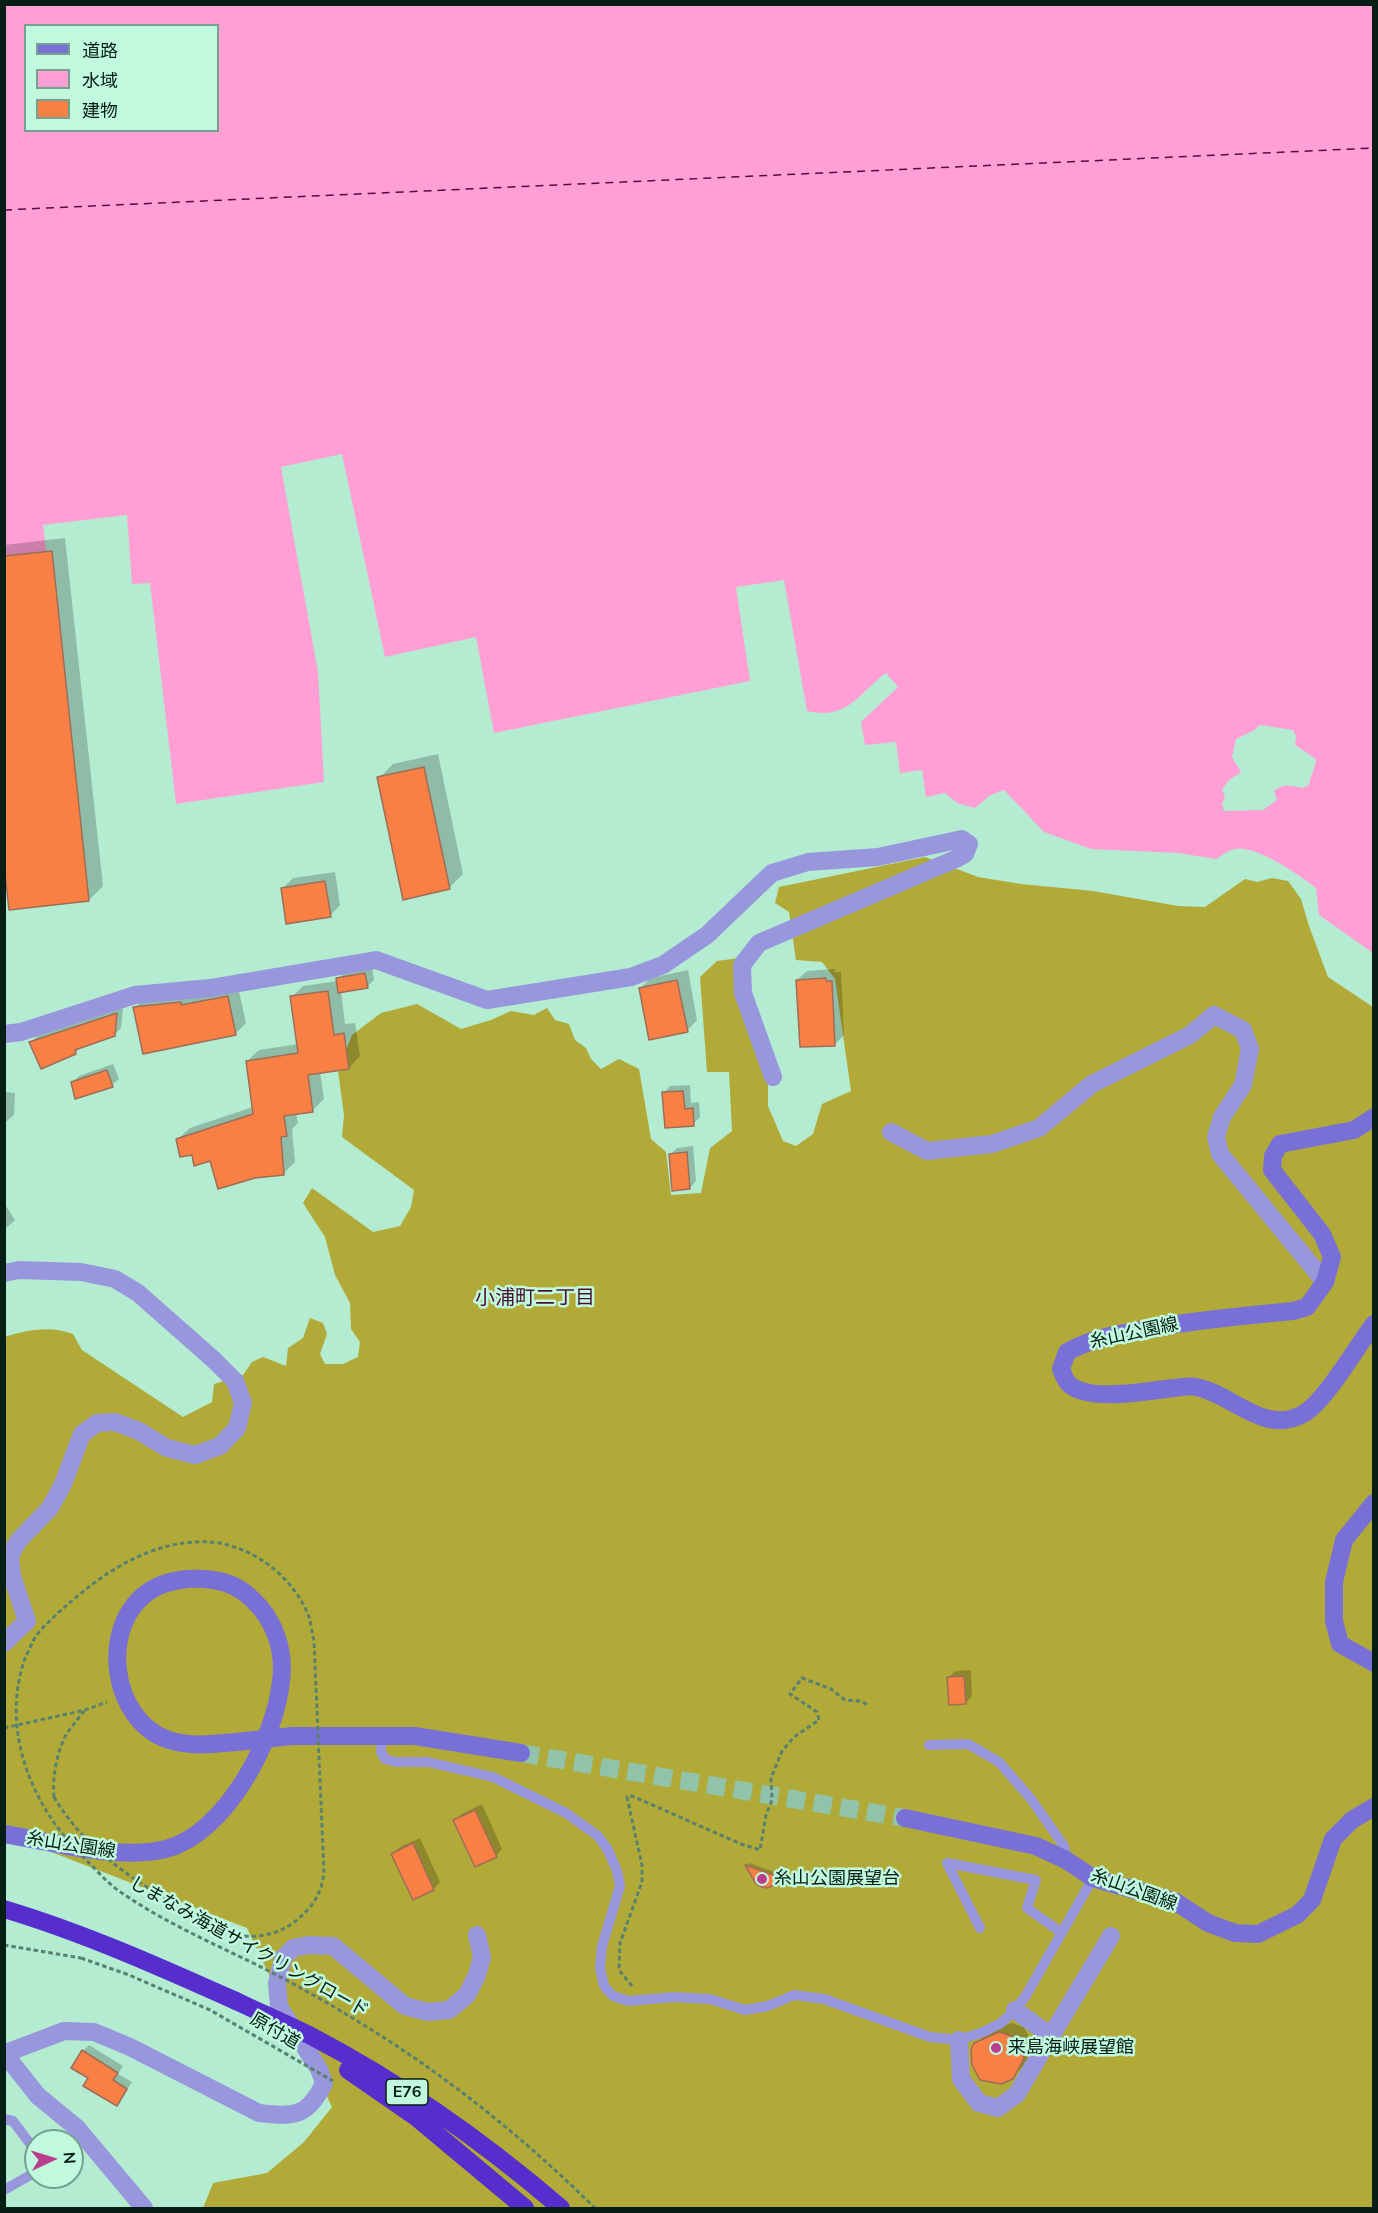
<!DOCTYPE html>
<meta charset="utf-8">
<style>
body{margin:0}
#map{position:relative;width:1378px;height:2213px;overflow:hidden;background:#b3ecd1;font-family:Mulish,"Noto Sans JP",sans-serif}
canvas{display:block}
.frame{position:absolute;inset:0;border:6px solid #071e15;pointer-events:none}
.legend{position:absolute;left:24px;top:24px;width:195px;height:108px;box-sizing:border-box;background:#c0f9de;border:2px solid #76a18e;margin:0;padding:8px 10px;list-style:none;font-size:18px;color:#071e15}
.legend li{display:flex;align-items:center;gap:12px;height:30px}
.legend b{width:30px;border:2px solid #76a18e}
.north{position:absolute;left:24px;top:2129px;width:60px;height:60px;box-sizing:border-box;background:#c0f9de;border:2px solid #76a18e;border-radius:50%;rotate:86deg;font-size:16px;font-weight:700;line-height:24px;text-align:center;color:#071e15}
.north::after{content:'';display:block;margin:auto;width:21px;height:27px;background:#bb3e8e;clip-path:polygon(50% 0,100% 100%,50% 72%,0 100%)}
</style>
<div id="map">
<canvas width="1378" height="2213"></canvas>
<div class="frame"></div>
<ul class="legend">
<li><b style="height:8px;background:#7970d7"></b>道路</li>
<li><b style="height:16px;background:#ff9fd6"></b>水域</li>
<li><b style="height:16px;background:#f98044"></b>建物</li>
</ul>
<div class="north">N</div>
</div>
<script>
const ctx = document.querySelector('canvas').getContext('2d');
ctx.lineJoin = 'round';
function fillPath(path, color) { ctx.fillStyle = color; ctx.fill(path, 'evenodd'); }
function strokePath(path, color, width, dash) { ctx.strokeStyle = color; ctx.lineWidth = width; ctx.lineCap = dash ? 'butt' : 'round'; ctx.setLineDash(dash || []); ctx.stroke(path); }
function drawText(font, color, halo, rows, align = 'center') {
  ctx.font = font + ' Mulish,"Noto Sans JP",sans-serif'; ctx.lineWidth = 5; ctx.setLineDash([]); ctx.textBaseline = 'middle'; ctx.strokeStyle = halo; ctx.fillStyle = color; for (const [text, x, y, turn = 0] of rows) {
    ctx.save(); ctx.translate(x, y); ctx.rotate((+turn || 0) * Math.PI / 180); ctx.textAlign = isNaN(turn) ? turn : align; if (halo) ctx.strokeText(text, 0, 0); ctx.fillText(text, 0, 0); ctx.restore();
  }
}
fillPath(new Path2D(`
 M925,857l53,20 43,7 72,7 85,15 27,1 40,-28 12,3 15,-4 16,3 13,18 8,27 19,51 45,30v1201h-1170l10,-25 54,-10 37,-31 28,-35 -85,-179 -242,-94 -1,-497c22,-7 48,-12 69,-3l9,16 101,67 29,-15 2,-18 29,-9 9,-13 11,-5 23,9 2,-18 15,-10 7,-20 13,5 4,11 -7,20 5,10h18l15,-7 2,-15 -9,-13 -1,-26 -15,-28 -10,-38 -22,-34 9,-15 61,44 27,-6 11,-19 3,-17 -72,-53 2,-22 -6,-44 14,-36 29,-22 36,-9 44,25 30,-9 20,-9 23,4 13,-7 8,12 14,4 6,16 11,8 5,11 10,10 18,-10 20,10 12,70 15,13 5,43 30,-2 9,-45 22,-17 -3,-59h-22l-7,-95 17,-16 22,-3 29,121v27l15,35 13,5 17,-12 9,-30 29,-13 -16,-112 -13,-17 -26,-2 -7,-48 -14,-9 4,-16z`), '#b2aa38');
fillPath(new Path2D(`
 M4,5h1369v948l-54,-38 -3,-27c-17,-13 -63,-46 -84,-38 -5,1 -11,6 -16,9l-38,-6 -87,-4 -47,-17 -40,-42 -15,6 -14,12 -18,-5 -12,-10 -19,4 -4,-27 -22,3 -4,-31 -31,3 -4,-23 37,-35 -12,-14c-29,22 -38,47 -79,38l-23,-131 -48,7 14,94 -256,52 -18,-96 -91,20 -43,-203 -61,13 37,205 6,110 -148,22 -26,-221 -18,1 -5,-69 -84,10 9,74 -47,7zM26,26h192v104h-192zM1260,725l33,5 3,6 -1,9 21,14c-1,11 -6,16 -7,26l-6,3c-11,-2 -20,-5 -29,3l3,9 -14,10 -39,1 -2,-7 3,-7 -3,-7 6,-9 13,-9 -9,-15 4,-18 17,-8z`), '#ff9fd6');
fillPath(new Path2D(`
 M65,538l38,348 -14,14 -85,-49v-306z
 M438,754l25,120 -14,14 -70,-110 14,-14z
 M335,872l5,33 -10,11 -48,-27 11,-11z
 M372,967l2,13 -7,7 -26,4 4,33 10,-1 5,33 -11,12 -29,4 4,27 -11,11 -17,3 2,10 -6,6 3,33 -12,12 -28,2 -62,-23 -15,-14 12,-11 63,-21 -6,-46 12,-11 39,-6 -6,-47 11,-11 35,-5 6,-9z
 M835,969v3h6l3,63 -9,9 -38,-64 10,-9z
 M688,970l9,50 -10,11 -47,-43 11,-10z
 M238,987l8,36 -11,11 -100,-26 10,-11z
 M123,1007l-2,21 -7,7 -32,11 -7,7 -44,-10 6,-7z
 M113,1064l6,15 -7,6 -39,-3 6,-6z
 M690,1085l1,18 8,-1 1,15 -7,7 -29,-31 6,-7z
 M4,1092l11,1 -1,22 -7,6h-3z
 M693,1146l3,35 -6,7 -20,-33 7,-7z
 M4,1203l11,17 -11,10z
 M971,1670l1,26 -6,7 -18,-25 7,-7z
 M482,1804l20,45 -6,7 -41,-35 7,-7z
 M420,1838l20,44 -6,7 -20,9 -21,-44 7,-7z
 M749,1863l37,13 -18,11 -11,-5 -11,-17z
 M1011,2023l13,4 10,20 -11,19 -11,11 -36,-33 11,-11z
 M89,2045l34,21 -5,8 14,8 -15,22 -27,-26 -7,-27z`), '#0003');
strokePath(new Path2D(`
 M4,210l1370,-62`), '#560c3e', 1.5, [8, 6]);
const building = new Path2D(`
 M52,551l37,350 -80,9 -5,-45v-309z
 M424,767l26,122 -47,11 -26,-123z
 M325,881l6,36 -45,7 -5,-36z
 M365,973l3,15 -30,5 -2,-15z
 M826,978v3h6l3,65 -35,1 -4,-67z
 M677,980l11,52 -39,8 -10,-52z
 M328,991l6,44 10,-2 5,36 -41,6 5,37 -29,4 3,20 -6,1 3,38 -29,3 -37,11 -8,-28 -16,5 -2,-11 -12,2 -4,-18 77,-25 -7,-53 52,-8 -8,-57z
 M228,996l8,39 -93,19 -10,-47 48,-5v3z
 M117,1013l-2,23 -40,14 1,4 -35,15 -12,-27z
 M107,1070l6,17 -38,12 -4,-17z
 M683,1091l2,18 8,-1 1,18 -29,2 -3,-36z
 M687,1152l3,37 -18,2 -3,-37z
 M964,1676l2,28 -17,1 -2,-28z
 M475,1810l22,47 -22,10 -22,-47z
 M413,1843l21,47 -21,10 -22,-46z
 M745,1865l39,14 -16,9 -6,-1 -6,-3z
 M999,2032l15,5 10,21 -11,21 -12,5 -21,-4 -8,-15 -1,-15 3,-7z
 M82,2050l36,23 -5,7 14,9 -10,17 -34,-20 5,-8 -17,-10z`);
fillPath(building, '#f98044');
strokePath(building, '#9d6d58', 1.5);
strokePath(new Path2D(`
 M521,1753l384,65`), '#91c3ab', 18, [18, 9]);
strokePath(new Path2D(`
 M4,1728l81,-18 22,-8
 M54,1797c-2,-18 3,-46 12,-62 5,-8 12,-16 18,-24
 M4,1945l77,13
 M632,1986l-13,-16 1,-27 22,-61v-17l-15,-68 5,-1 109,48 19,6 6,-35 6,-15 -1,-22 11,-27 12,-14 25,-17 -2,-8 -27,-18 12,-16 29,11 14,11 16,1 7,4`), '#59816f', 3, [4.5, 3]);
strokePath(new Path2D(`
 M382,1736l-1,16 4,7 11,3h32l65,15 73,36 32,23 10,14 9,21 3,15 -18,60 -2,22 4,18 9,10 15,5 46,-4 36,2 35,11 23,-4 26,-11 30,4 106,38 29,3 24,-8 18,-9 11,-10 13,-16 68,-119
 M929,1745l39,-1 31,18 32,37 33,47 2,14
 M980,1928l-33,-65 89,17 -9,28 35,25
 M4,2119l9,2 21,28v24l-30,17`), '#9896dc', 10);
strokePath(new Path2D(`
 M4,1034l17,-2 114,-37 75,-7 166,-28 111,40 144,-23 32,-12 44,-30 65,-62 36,-11 70,-5 84,-18 7,5 -4,10 -7,4 -199,85 -17,22 1,28 30,84
 M891,1132l36,19 65,-7 47,-16 53,-44 98,-49 24,-20 29,15 7,19 -7,36 -21,32 -6,20 4,17 105,128
 M4,1273l15,-3 62,2 34,7 23,14 76,67 21,21 8,22 -6,25 -17,18 -25,9 -28,-7 -28,-17 -24,-9 -18,1 -15,11 -19,50 -13,24 -31,32 -9,15 2,21 15,45 -23,22
 M1015,2010l36,26 60,-100
 M959,2040l2,39 18,24 19,5 19,-14 34,-58
 M4,2053l34,43 39,32 67,80
 M6,2053l58,-22 30,1 36,15 129,66c35,4 49,4 65,-30l-5,-14 -40,-62 -2,-24 6,-25 10,-10 16,-3 24,1 72,60 23,6 21,-2 18,-15 10,-20 5,-18 -5,-22`), '#9896dc', 18);
strokePath(new Path2D(`
 M1374,1117l-20,13 -74,14 -7,12 -1,14 50,64 10,23 -7,25 -18,25 -14,4c-43,4 -86,8 -129,15 -33,6 -67,9 -97,26l-6,17c2,5 4,12 9,16 20,17 78,6 103,3 7,0 16,-3 23,-1 35,6 68,49 107,27 22,-12 54,-68 71,-90
 M1374,1503l-30,37 -10,42v39l6,23 34,19
 M292,1736h123l106,17
 M905,1818l131,28 30,14 27,18 83,24 32,21 27,10 23,1 39,-19 15,-15 21,-61 19,-19 22,-13
 M4,1834c49,8 113,27 162,15 60,-16 109,-109 115,-168 4,-30 -6,-61 -29,-82 -11,-11 -23,-17 -39,-19 -20,-3 -44,-1 -62,10 -53,33 -41,131 18,150 22,7 45,4 67,2`), '#7970d7', 18);
strokePath(new Path2D(`
 M4,1909c80,24 156,58 232,92`), '#562ece', 18);
strokePath(new Path2D(`
 M54,1797c32,55 92,93 147,121 12,7 28,16 42,18 20,2 40,-4 55,-17 16,-14 23,-25 26,-46l-10,-232c-2,-8 -3,-17 -5,-24 -15,-40 -57,-72 -99,-75 -56,-3 -103,28 -143,63 -10,9 -23,20 -31,31 -4,6 -7,15 -11,22 -25,72 6,147 58,199 12,11 23,25 36,34 43,30 89,50 136,73 46,23 91,49 134,77 74,48 143,105 206,167
 M81,1958l48,17 81,35 123,71`), '#59816f', 3, [4.5, 3]);
strokePath(new Path2D(`
 M236,1742l56,-6`), '#7970d7', 18);
strokePath(new Path2D(`
 M236,2001c25,12 51,23 75,35 90,47 173,106 250,172
 M348,2070l68,47 109,91`), '#562ece', 18);
for (const [x, y, r, color] of [
 [762,1879,6,"#bb3e8e"],
 [996,2048,6,"#bb3e8e"]
]) { const dot = new Path2D(); dot.arc(x, y, r, 0, 2 * Math.PI); ctx.fillStyle = color; ctx.fill(dot); strokePath(dot, '#c0f9de', 2); }
for (const [x, y, w] of [
 [407,2092,42]
]) { const box = new Path2D(); box.roundRect(x - w / 2, y - 13, w, 26, 4.5); ctx.fillStyle = '#c0f9de'; ctx.fill(box); strokePath(box, '#071e15', 1.5); }
drawText('bold 16px', '#071e15', null, [
 ["E76",407,2092]
]);
drawText('18px', '#071e15', '#c0f9de', [
 ["糸山公園線",1134,1333,-12],
 ["糸山公園線",71,1845,9],
 ["糸山公園線",1134,1890,20],
 ["しまなみ海道サイクリングロード",249,1947,29],
 ["原付道",275,2031,30]
]);
drawText('18px', '#071e15', '#c0f9de', [
 ["糸山公園展望台",774,1879],
 ["来島海峡展望館",1008,2048]
], 'left');
drawText('20px', '#4b0f36', '#c0f9de', [
 ["小浦町二丁目",535,1298]
]);
</script>
